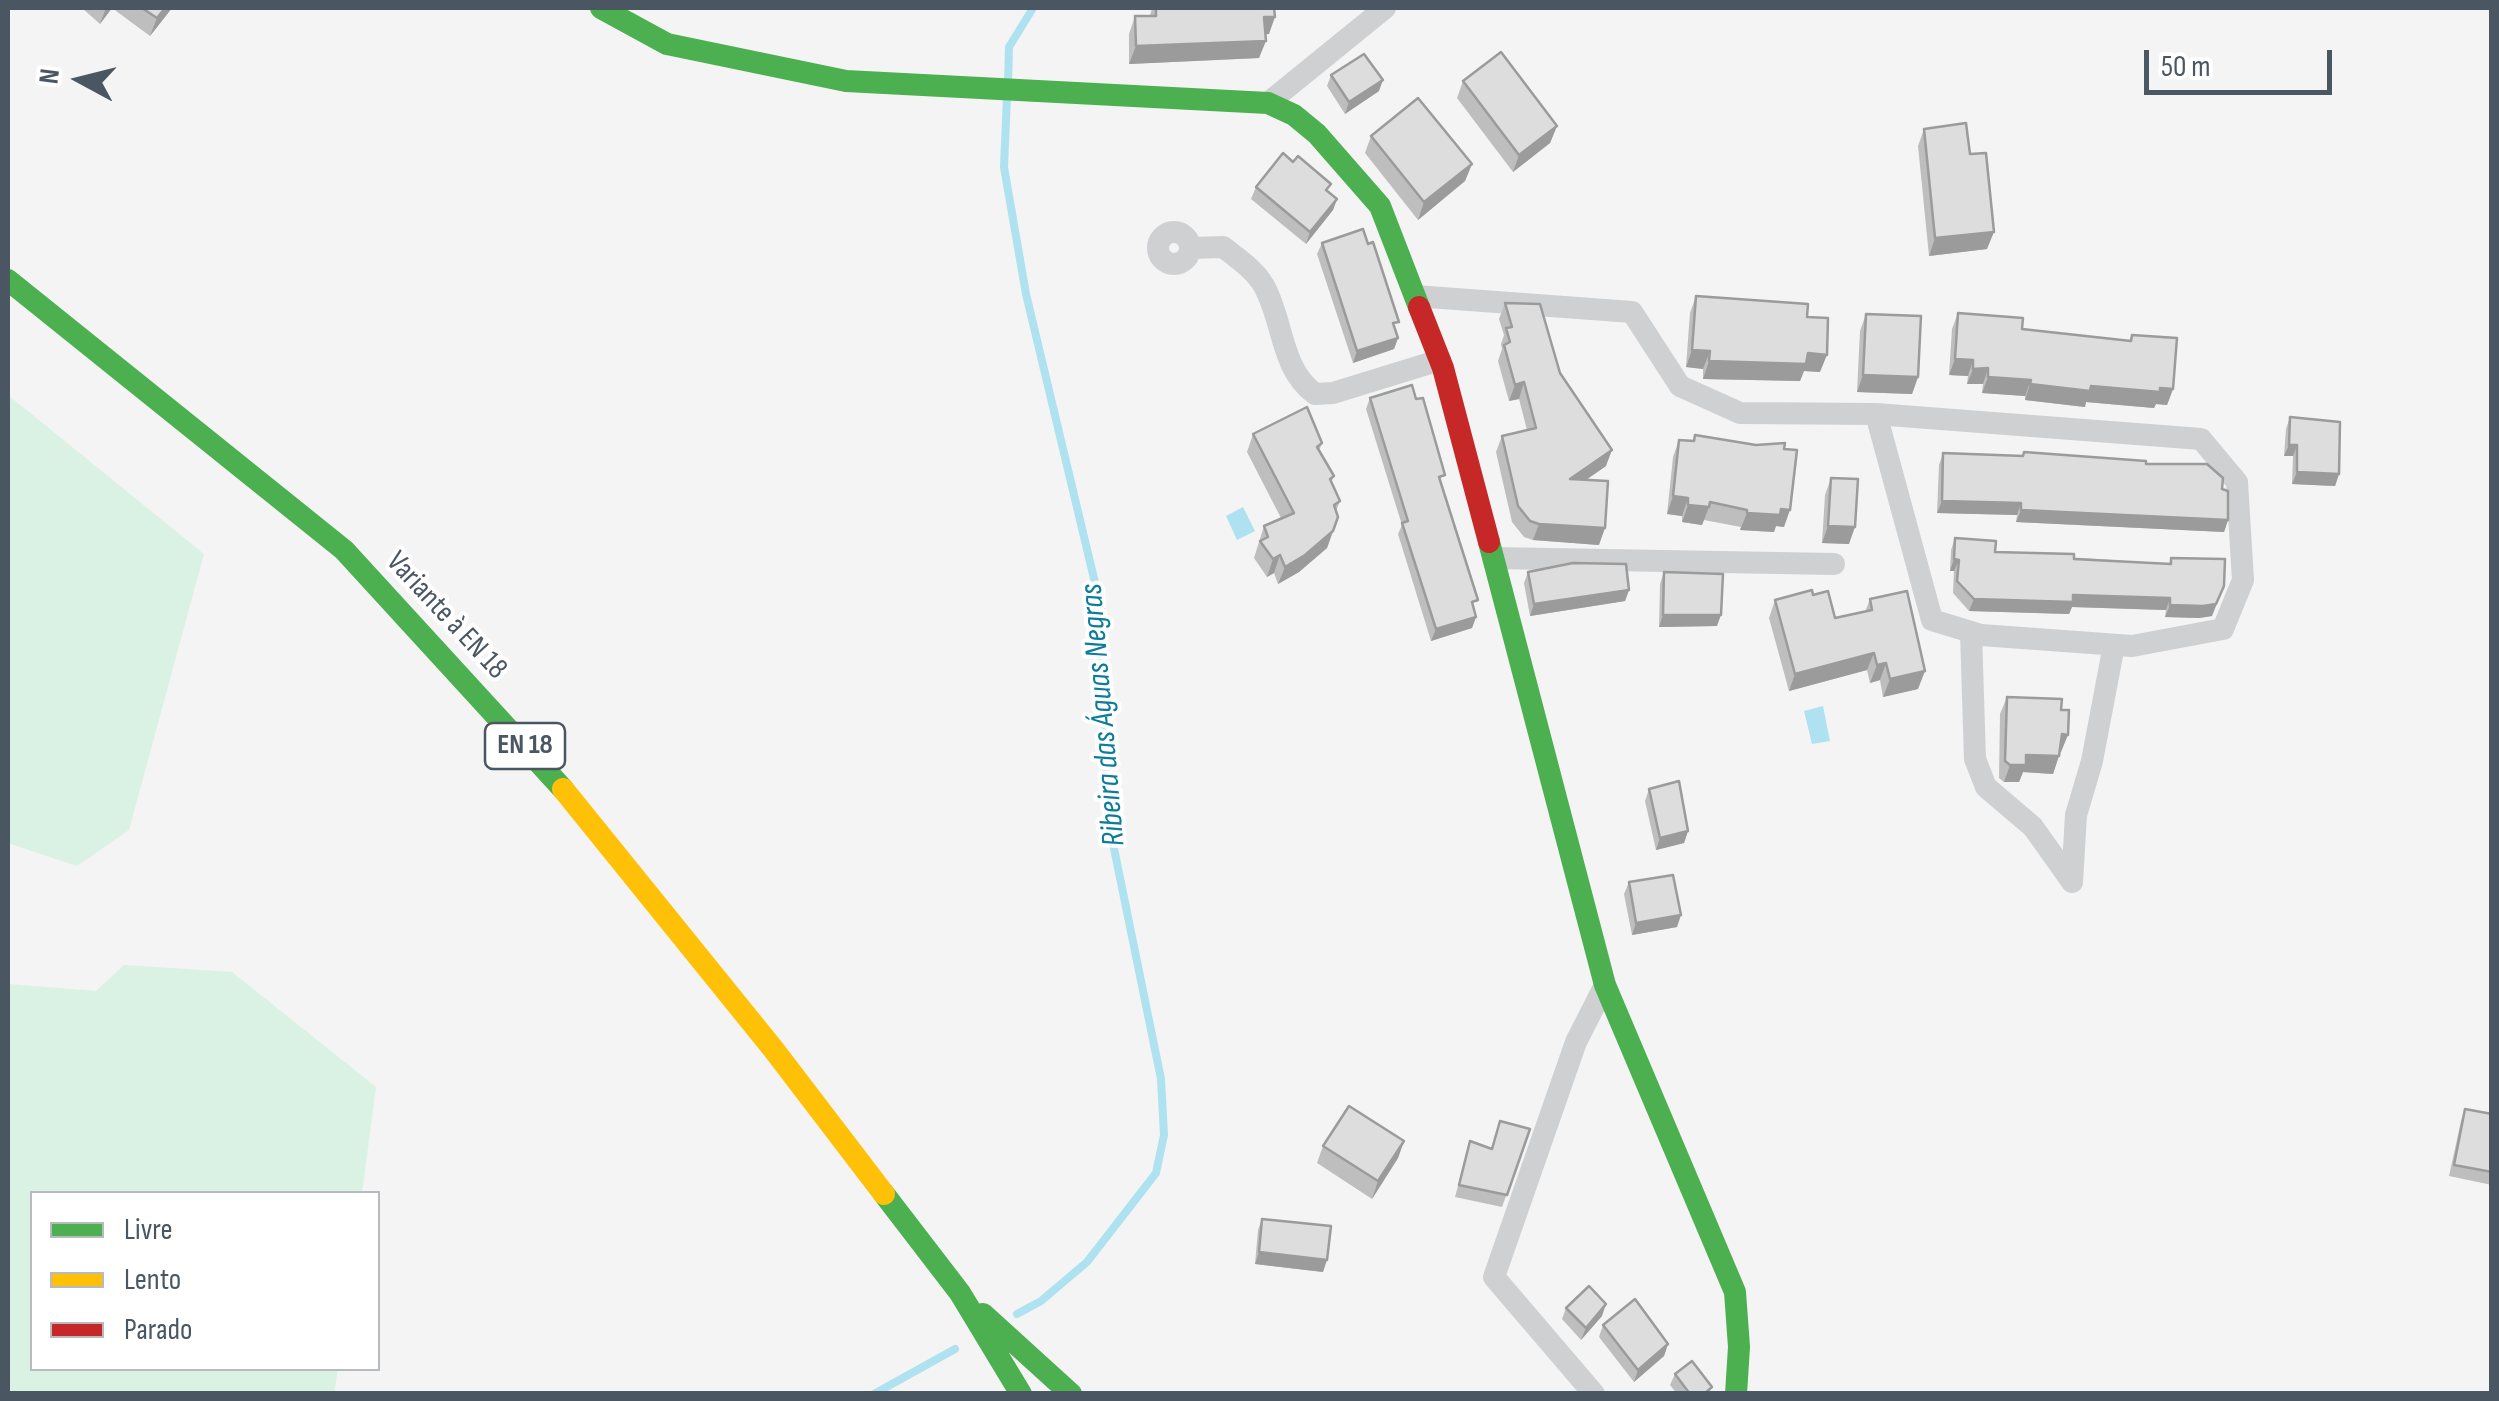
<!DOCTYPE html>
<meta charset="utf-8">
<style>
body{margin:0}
#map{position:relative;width:2499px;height:1401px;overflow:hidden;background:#f4f4f4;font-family:"Sofia Sans Condensed",sans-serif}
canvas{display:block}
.frame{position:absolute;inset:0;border:10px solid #4a5661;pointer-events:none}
.legend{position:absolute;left:30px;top:1191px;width:350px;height:180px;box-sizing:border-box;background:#fff;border:2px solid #b7bbc0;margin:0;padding:12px 18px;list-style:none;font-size:30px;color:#4a5661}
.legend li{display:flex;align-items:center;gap:20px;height:50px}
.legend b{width:50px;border:2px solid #b7bbc0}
.north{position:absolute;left:30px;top:30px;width:100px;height:100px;-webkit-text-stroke:8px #fff;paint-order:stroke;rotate:277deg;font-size:28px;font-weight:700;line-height:40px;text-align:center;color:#4a5661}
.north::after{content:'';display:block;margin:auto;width:35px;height:45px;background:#4a5661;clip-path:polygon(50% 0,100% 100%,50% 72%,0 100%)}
.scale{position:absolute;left:2144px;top:50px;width:188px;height:45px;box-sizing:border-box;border:5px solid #4a5661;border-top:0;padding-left:12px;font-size:30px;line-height:35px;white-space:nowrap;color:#4a5661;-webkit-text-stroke:8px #fff;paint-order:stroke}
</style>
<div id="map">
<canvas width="2499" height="1401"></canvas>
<div class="frame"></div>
<ul class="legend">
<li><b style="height:12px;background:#4caf50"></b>Livre</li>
<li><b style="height:12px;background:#ffc107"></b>Lento</li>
<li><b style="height:12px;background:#c62828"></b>Parado</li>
</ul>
<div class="north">N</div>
<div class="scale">50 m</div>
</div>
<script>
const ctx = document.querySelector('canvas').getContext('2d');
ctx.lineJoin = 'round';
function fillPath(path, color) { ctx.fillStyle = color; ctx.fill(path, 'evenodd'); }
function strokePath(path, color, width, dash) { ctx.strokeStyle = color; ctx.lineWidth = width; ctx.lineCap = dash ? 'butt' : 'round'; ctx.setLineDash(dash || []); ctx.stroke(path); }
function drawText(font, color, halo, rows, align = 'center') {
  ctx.font = font + ' "Sofia Sans Condensed",sans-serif'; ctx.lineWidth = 8; ctx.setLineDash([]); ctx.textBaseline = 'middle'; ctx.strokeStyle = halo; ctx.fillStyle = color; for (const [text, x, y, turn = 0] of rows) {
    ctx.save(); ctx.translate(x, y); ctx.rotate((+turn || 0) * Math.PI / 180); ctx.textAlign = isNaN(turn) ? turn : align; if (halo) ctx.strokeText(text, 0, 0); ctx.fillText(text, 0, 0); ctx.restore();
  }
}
fillPath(new Path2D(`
 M8,395l196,159 -75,276 -52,36 -69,-23z
 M124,965l108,7 144,115 -14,106 -330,1v174l306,1 -4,24h-326v-409l88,7z`), '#d9f2e3');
fillPath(new Path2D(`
 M1243,507l12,24 -18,9 -11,-24z
 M1823,706l7,35 -18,3 -8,-33z`), '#aee2f0');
strokePath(new Path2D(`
 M1008,82l1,-35 24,-39
 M1007,96l-3,71 22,127 76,318 5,202 54,265 3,56 -8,38 -69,89 -46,39 -24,13
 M874,1394l81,-45`), '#aee2f0', 8);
strokePath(new Path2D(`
 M1268,103l117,-95
 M1158 248a16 16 0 1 1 32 0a16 16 0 1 1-32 0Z
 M1191,248l32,-1c14,11 32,23 41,39 20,36 16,82 51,108l18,-1 107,-33
 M1415,296l217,16 48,74 60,27 136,1 325,25 36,43 6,98 -20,49 -91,17 -151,-11 -49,-15 -56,-206
 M1493,558l341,6
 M1971,632l4,127 11,28 47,40 39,55 4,-67 16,-54 22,-116
 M1594,1394l-100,-117 82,-235 29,-57`), '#ced0d2', 22);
strokePath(new Path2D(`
 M601,8l66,36 179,37 422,22 26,12 23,19 63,72 39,101
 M8,280l336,270 219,239
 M1489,542l116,443 130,307 4,55 -3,47
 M884,1194l76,99 61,101
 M983,1314l88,80`), '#4caf50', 22);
strokePath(new Path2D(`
 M563,789l211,261 110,144`), '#ffc107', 22);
strokePath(new Path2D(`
 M1419,307l24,61 46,174`), '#c62828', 22);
fillPath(new Path2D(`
 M82,8h30l-12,16z
 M112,8h60l-22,28z
 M1152,8h122l-5,26h-4l-6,24 -130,6v-30l6,-18h15z
 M1331,75l48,16 -34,23 -18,-28z
 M1463,81l94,45 -7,17 -37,29 -56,-74z
 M1924,129l46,25 17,95 -58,7 -11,-110z
 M1371,136l101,28 -7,17 -47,39 -53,-67z
 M1256,187l72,5 9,7 -4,11 -27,34 -55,-45z
 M1322,243l74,88 2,7 -4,11 -41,14 -36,-109z
 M1696,296l111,21 13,55 -16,-1 -4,10 -97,-2v-10l-17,-2 4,-54z
 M1505,303l55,70 46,93 -20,14 13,65 -66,-5 -9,-3 -12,-15 -16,-70 6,-16 25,-6 -8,-31 -10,2 -11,-40 4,-12 -1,-5 3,-9 -5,-16z
 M1958,313l64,16 107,12 3,-6 41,54 -6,16 -11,-1 -2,4 -68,-6 -1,5 -60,-7v-4l-43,-3 1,-9h-16l1,-8 -19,-1 3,-46z
 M1866,314l52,63 -6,17 -55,-2 3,-61z
 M1370,398l72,87 34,132 -4,11 -41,13 -33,-107 4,-9 -36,-116z
 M2290,417l49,57 -4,12 -43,-2 1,-28h-9l2,-27z
 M1253,434l69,9 -3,8 15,25 -3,7 9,18 -4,10 -3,20 -6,17 -28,24 -21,12 -4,-11 -7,4 -13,-19 10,-32 17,-8 -34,-66z
 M1695,435l89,14v78l-8,-1 -2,6 -34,-2 1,-3 -37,-7 -2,5 -20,-3v-6l-15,-2 6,-57 6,-17 14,1z
 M2024,452l122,12 76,25 6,31 -4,12 -208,-10 1,-7 -80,-2 2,-48 4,-12 79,3z
 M1831,478l18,66 -27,-1 3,-48z
 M1955,538l40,14 174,12 2,-6 41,58 -13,2 -34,-1 1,-7 -94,-3 -3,7 -100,-3 -16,-18 1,-22h-4l1,-21z
 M1528,572l101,18 -4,11 -95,15 -6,-33z
 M1664,572l53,54 -58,1 1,-43z
 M1813,595l22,23 30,-6 5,-13 48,90 -35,8 -3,-17 -10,3 -3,-13 -78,21 -20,-73 6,-18z
 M2007,697l54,55h-1l-7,22 -30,-2 -4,10h-15l-5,-4 1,-64z
 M1649,789l39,42 -4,12 -28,7 -11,-49z
 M1629,882l48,45 -45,8 -8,-41z
 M2465,1109l27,5v71l-43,-9 12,-55z
 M1500,1121l30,8 -28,78 -47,-10 15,-56 21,8z
 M1404,1141l-6,17 -26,41 -55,-36 6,-17z
 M1262,1219l61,53 -68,-8 3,-34z
 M1566,1308l36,8 -21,24 -19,-21z
 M1603,1325l65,19 -4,12 -30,26 -35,-45z
 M1675,1374l35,20h-33l-7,-9z`), '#bebebf');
fillPath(new Path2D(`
 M106,8h6l-12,16z
 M165,8h7l-22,28 7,-18z
 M1264,17h11l-6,17 -11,1z
 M1266,41l-7,17 -130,6 7,-18z
 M1383,80l-4,11 -34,23 4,-12z
 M1557,126l-7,17 -37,29 6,-17z
 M1472,164l-7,17 -47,39 6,-18z
 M1337,199l-4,11 -27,34 4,-12z
 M1994,232l-7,17 -58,7 6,-18z
 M1398,338l-4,11 -41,14 4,-12z
 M1692,350l18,1 -7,18 -17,-2z
 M1808,353l19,2 -7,17 -16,-1 -4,10 -97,-2 6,-18z
 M1955,359l18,1 -5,16 -19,-1z
 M1988,368l-5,16h-16l6,-15z
 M1863,375l55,2 -6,17 -55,-2z
 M1988,377l43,3 -6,16 -43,-3z
 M1524,382l-5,17 -10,2 6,-16z
 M2030,384l130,4 13,1 -6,16 -11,-1 -2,4 -68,-6 -1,5 -60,-7z
 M2289,445h8l-4,11h-9z
 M1612,450l-6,16 -42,29 6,-16z
 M2297,472l42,2 -4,12 -43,-2z
 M1673,496l15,2 -6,18 -15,-2z
 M1942,501l79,2 -4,12 -80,-2z
 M1688,505l21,2 -7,18 -20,-3z
 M1781,509l9,1 -6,17 -8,-1 -2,6 -34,-2 7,-17z
 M2021,510l207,10 -4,12 -208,-10z
 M1539,524l66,4 -6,17 -66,-5z
 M1828,526l27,1 -6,17 -27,-1z
 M1333,531l-6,17 -28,24 -21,12 7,-17z
 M1280,555l-6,18 -7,4 6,-18z
 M1954,559l5,1 -5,11h-4z
 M2224,586l-12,30 -13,2 -34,-1 5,-12z
 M1629,590l-4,11 -95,15 4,-12z
 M2073,595l97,3 -4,12 -94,-3 -3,7 -100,-3 5,-12z
 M1663,615h58l-4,11 -58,1z
 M1476,617l-4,11 -41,13 5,-12z
 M1874,653l-7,17 -78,21 6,-17z
 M1886,663l-6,17 -10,3 7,-18z
 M1925,671l-7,18 -35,8 7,-18z
 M2062,734l6,1 -7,17 -5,-1z
 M2026,755l33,1 -6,18 -30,-2 -4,10h-15l6,-17z
 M1688,831l-4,12 -28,7 4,-12z
 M1681,915l-4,12 -45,8 4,-12z
 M1404,1141l-6,17 -26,41 6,-18z
 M1259,1252l68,8 -4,12 -68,-8z
 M1606,1304l-4,12 -21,24 5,-12z
 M1668,1344l-4,12 -30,26 4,-12z`), '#9b9b9b');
const building = new Path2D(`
 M142,8h23l-8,10z
 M1156,8h118l1,9h-11l2,24 -130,5 -1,-30h21z
 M1501,52l56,74 -38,29 -56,-74z
 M1364,54l19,26 -34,22 -18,-27z
 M1418,98l54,66 -48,38 -53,-66z
 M1966,123l4,31 16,-1 8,79 -59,6 -11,-109z
 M1283,153l10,9 5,-6 33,28 -5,6 11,9 -27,33 -54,-45z
 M1363,229l5,15 5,-2 26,80 -6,1 5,15 -41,13 -35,-108z
 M1696,296l112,8 -1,13 21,1 -1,37 -19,-2 -2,11 -97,-3 1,-10 -18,-1z
 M1505,303l35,1 20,69 52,77 -42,29 38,2 -3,47 -66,-4 -9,-3 -12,-15 -16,-70 34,-8 -12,-46 -9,3 -11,-40 6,-3 -4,-14 6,-1z
 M1958,313l65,5 -1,11 109,12 1,-6 45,3 -4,51 -13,-1v4l-69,-6 -1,5 -60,-7 1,-4 -43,-3v-9l-15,1v-9l-18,-1z
 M1866,314l55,2 -3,61 -55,-2z
 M1412,385l4,14 7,-1 22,77 -6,2 39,123 -6,2 4,15 -40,12 -34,-106 6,-2 -38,-123z
 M1307,407l15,36 -5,4 17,29 -4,3 10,22 -6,4 4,12 -5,14 -28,24 -20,12 -5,-12 -7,4 -13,-18 8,-4 -4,-11 30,-13 -41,-79z
 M2290,417l50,5 -1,52 -42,-2v-27h-8z
 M1695,435l61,10 29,-2 -1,6 13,1 -7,60 -9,-1 -1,6 -33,-2v-3l-37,-8 -1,5 -21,-2v-7l-15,-2 6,-56 15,1z
 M2024,452l122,9v3h61l16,14 -1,11 6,2v29l-207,-10v-7l-79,-2 1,-48 80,3z
 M1831,478l27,1 -3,48 -27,-1z
 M1955,538l41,3 -1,11 79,2v5l97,5v-6l54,1 -1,27 -8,18 -13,2 -33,-1v-7l-97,-3v7l-99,-3 -17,-18 2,-21 -5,-1z
 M1573,563l53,1 3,26 -95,14 -6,-32z
 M1664,572l59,2 -2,41h-58z
 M1812,590l1,5 15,-4 7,27 37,-8 -2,-11 37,-8 18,80 -35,8 -4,-16 -9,2 -3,-12 -79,21 -20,-74z
 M2007,697l55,2 -1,11h8l-1,25 -6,-1 -3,22 -33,-1v10h-16l-5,-4z
 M1679,781l9,50 -28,7 -11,-49z
 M1673,875l8,40 -45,8 -7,-41z
 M1349,1106l55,35 -26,40 -55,-35z
 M2465,1109l27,5v58l-38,-7z
 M1500,1121l30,8 -23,66 -48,-10 11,-44 22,8z
 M1262,1219l69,7 -4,34 -68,-8z
 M1589,1286l17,18 -20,24 -20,-20z
 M1635,1299l33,45 -30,26 -35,-45z
 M1692,1361l20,26 -8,7h-14l-15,-20z`);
fillPath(building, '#ddddde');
strokePath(building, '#9b9b9b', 2.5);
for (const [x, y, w] of [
 [525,746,80]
]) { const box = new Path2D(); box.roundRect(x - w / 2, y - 23, w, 46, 8); ctx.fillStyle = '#fff'; ctx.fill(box); strokePath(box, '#4a5661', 2.5); }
drawText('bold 28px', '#4a5661', null, [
 ["EN 18",525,746]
]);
drawText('30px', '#4a5661', '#fff', [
 ["Variante à EN 18",446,616,47]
]);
drawText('italic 32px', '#0c7c9b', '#fff', [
 ["Ribeira das Águas Negras",1104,715,-95]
]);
</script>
